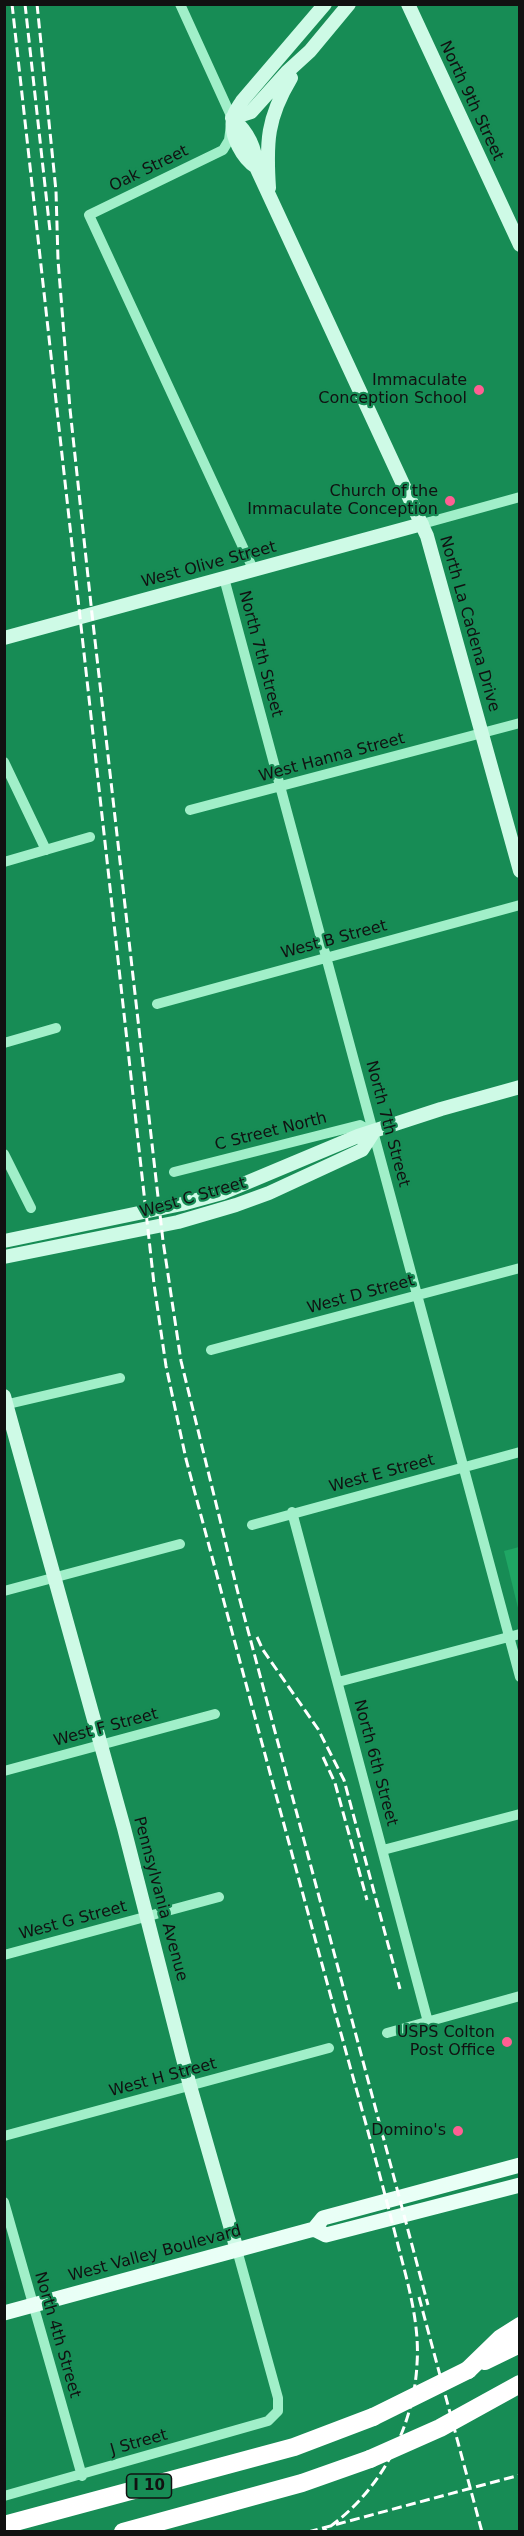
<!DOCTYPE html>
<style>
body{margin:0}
#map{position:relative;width:524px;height:2536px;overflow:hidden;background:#178c55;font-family:"DejaVu Sans",sans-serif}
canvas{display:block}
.frame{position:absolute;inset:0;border:6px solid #111;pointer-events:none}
</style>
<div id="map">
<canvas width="524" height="2536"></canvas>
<div class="frame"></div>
</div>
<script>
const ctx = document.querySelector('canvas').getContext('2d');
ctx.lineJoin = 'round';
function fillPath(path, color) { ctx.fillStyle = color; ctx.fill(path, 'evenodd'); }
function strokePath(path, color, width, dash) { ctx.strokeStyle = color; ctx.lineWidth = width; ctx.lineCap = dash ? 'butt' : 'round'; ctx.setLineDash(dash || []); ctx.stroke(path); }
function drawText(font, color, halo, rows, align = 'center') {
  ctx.font = font + ' "DejaVu Sans",sans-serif'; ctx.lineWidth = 4.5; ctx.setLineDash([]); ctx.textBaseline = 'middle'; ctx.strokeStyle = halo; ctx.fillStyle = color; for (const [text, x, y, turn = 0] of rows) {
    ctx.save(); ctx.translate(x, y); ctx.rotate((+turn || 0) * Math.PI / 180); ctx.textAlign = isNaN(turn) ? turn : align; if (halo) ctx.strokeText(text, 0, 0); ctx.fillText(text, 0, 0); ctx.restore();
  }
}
fillPath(new Path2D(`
 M519,1547h1l-1,65 -15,-61z`), '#1fa664');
strokePath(new Path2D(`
 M180,4l52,114 -3,22 -6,10 -134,65 165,356
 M422,524l98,-27
 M224,578l296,1099
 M4,762l42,88
 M190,810l330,-87
 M4,862l86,-25
 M157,1004l363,-99
 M4,1043l52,-15
 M4,1154l27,54
 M174,1172l186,-47 13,8
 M211,1350l309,-82
 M4,1405l116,-27
 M292,1512l136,510
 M252,1525l268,-73
 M4,1591l176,-47
 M338,1682l182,-48
 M4,1771l211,-57
 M383,1850l137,-36
 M4,1955l215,-58
 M387,2033l133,-37
 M4,2136l325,-88
 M4,2202l78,274
 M4,2496l264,-75 10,-10v-13l-41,-148`), '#a1efc9', 10);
strokePath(new Path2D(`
 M408,4l112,241
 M232,118c15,13 24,30 24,49l171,369 93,335
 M232,118l19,-6 36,-40 23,-21 39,-47
 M256,167c-13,-8 -26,-31 -23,-48 0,-6 6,-13 9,-18l83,-97
 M269,188c-3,-46 -2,-70 22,-110
 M4,638l418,-114
 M4,1241l178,-37 40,-11 136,-57 83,-27 79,-22
 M4,1257l174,-35 58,-17 33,-12 93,-43 11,-17
 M4,1396l120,432 66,258 47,164`), '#cefae6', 14);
strokePath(new Path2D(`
 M314,2229l12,6 194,-50
 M4,2313l310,-84 9,-11 197,-53`), '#e9fff6', 15);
strokePath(new Path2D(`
 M485,2361l35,-17
 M468,2370l33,-32 19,-12
 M4,2525l290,-78 79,-30
 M123,2532l179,-49 68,-24`), '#fff', 18);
strokePath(new Path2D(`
 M12,4l142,1280 12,82 20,93c54,204 109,407 165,611 16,57 31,113 46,171 10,40 23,81 20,123 -3,65 -39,132 -95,168
 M25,4l25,227
 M37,4l19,187 2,69 12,149 22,205 71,627 18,120 57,232 190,712
 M257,1637l6,13 55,79 26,51 56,209
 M323,1757l12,26 32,117
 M419,2297l63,235
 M308,2532l212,-57`), '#fff', 3, [10, 4.5]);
strokePath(new Path2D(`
 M373,2417l95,-47
 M370,2459l70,-31 80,-44`), '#fff', 18);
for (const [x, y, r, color] of [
 [479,390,6,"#ff5f93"],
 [450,501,6,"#ff5f93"],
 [507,2042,6,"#ff5f93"],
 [458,2131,6,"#ff5f93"]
]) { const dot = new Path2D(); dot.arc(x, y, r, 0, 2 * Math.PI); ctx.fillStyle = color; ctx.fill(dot); strokePath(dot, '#178c55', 2); }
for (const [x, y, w] of [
 [149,2486,45]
]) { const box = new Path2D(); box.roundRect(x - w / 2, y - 12, w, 24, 4.5); ctx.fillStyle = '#178c55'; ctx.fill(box); strokePath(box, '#111', 1.5); }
drawText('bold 15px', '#111', null, [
 ["I 10",149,2486]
]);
drawText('16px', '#111', '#178c55', [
 ["North 9th Street",471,101,65],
 ["Oak Street",149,169,-26],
 ["West Olive Street",209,565,-15],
 ["North La Cadena Drive",469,624,74],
 ["North 7th Street",260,654,75],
 ["West Hanna Street",332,758,-15],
 ["West B Street",334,940,-15],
 ["North 7th Street",387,1124,75],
 ["C Street North",271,1132,-14],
 ["West C Street",193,1198,-16],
 ["West D Street",361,1295,-15],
 ["West E Street",382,1474,-15],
 ["West F Street",106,1728,-15],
 ["North 6th Street",375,1763,75],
 ["Pennsylvania Avenue",160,1899,75],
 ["West G Street",73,1921,-15],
 ["West H Street",163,2078,-15],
 ["West Valley Boulevard",155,2254,-15],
 ["North 4th Street",57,2335,74],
 ["J Street",139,2443,-16]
]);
drawText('16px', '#111', '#178c55', [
 ["Immaculate",467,381],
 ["Conception School",467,399],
 ["Church of the",438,492],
 ["Immaculate Conception",438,510],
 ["USPS Colton",495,2033],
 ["Post Office",495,2051],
 ["Domino's",446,2131]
], 'right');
</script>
